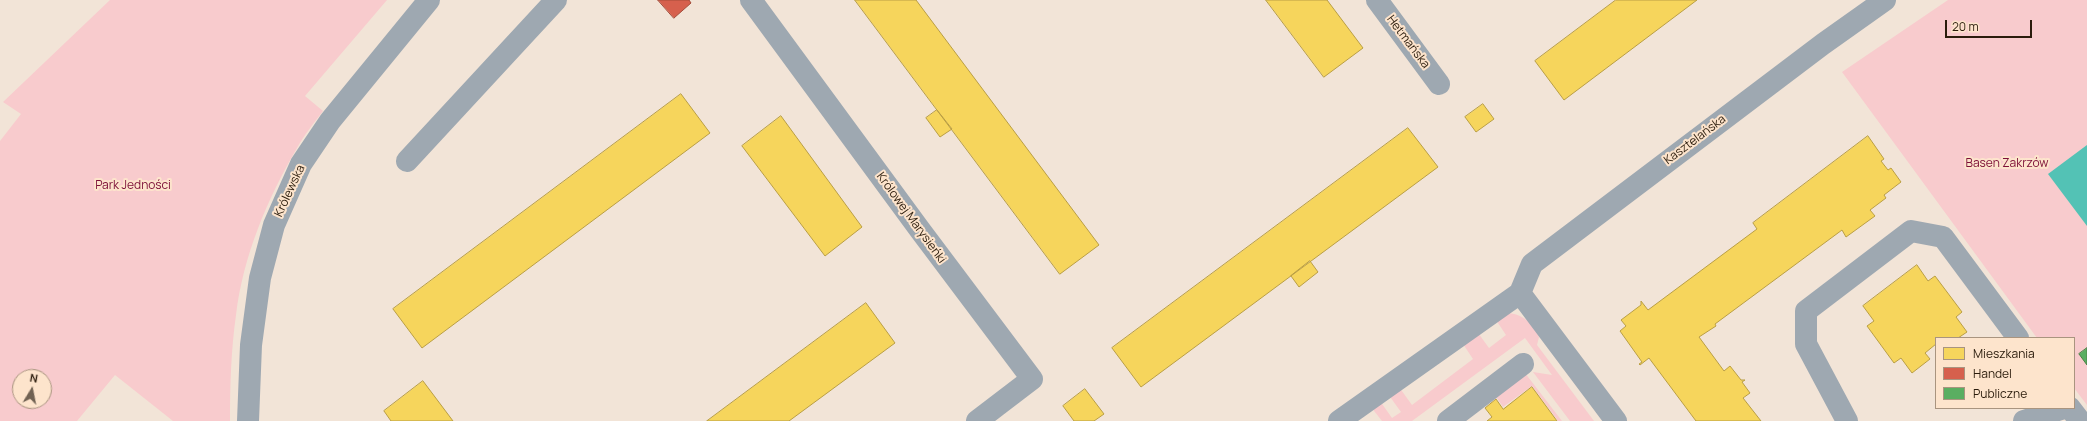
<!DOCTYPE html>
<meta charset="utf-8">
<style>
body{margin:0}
#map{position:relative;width:2087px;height:421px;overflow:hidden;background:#f2e4d7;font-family:Manrope,sans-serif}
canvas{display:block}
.legend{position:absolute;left:1935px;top:337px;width:140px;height:72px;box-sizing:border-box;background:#fde4cc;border:1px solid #a9947f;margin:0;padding:5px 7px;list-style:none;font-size:12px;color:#2b1c0c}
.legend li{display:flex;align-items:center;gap:8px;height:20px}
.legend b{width:20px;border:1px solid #a9947f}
.north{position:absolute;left:12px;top:369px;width:40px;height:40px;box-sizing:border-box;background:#fde4cc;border:1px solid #a9947f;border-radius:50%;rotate:10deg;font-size:11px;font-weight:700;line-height:16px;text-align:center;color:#2b1c0c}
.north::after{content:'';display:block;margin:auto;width:14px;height:18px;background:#716253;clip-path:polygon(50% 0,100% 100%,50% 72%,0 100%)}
.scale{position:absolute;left:1945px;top:20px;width:87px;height:18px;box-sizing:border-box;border:2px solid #2b1c0c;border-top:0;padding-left:5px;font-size:12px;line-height:14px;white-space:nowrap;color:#2b1c0c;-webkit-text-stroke:3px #fde4cc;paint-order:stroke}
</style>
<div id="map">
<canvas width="2087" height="421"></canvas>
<ul class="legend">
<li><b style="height:11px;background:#f6d55c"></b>Mieszkania</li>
<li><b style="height:11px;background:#d6604d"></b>Handel</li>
<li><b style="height:11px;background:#5aae61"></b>Publiczne</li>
</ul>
<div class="north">N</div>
<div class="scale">20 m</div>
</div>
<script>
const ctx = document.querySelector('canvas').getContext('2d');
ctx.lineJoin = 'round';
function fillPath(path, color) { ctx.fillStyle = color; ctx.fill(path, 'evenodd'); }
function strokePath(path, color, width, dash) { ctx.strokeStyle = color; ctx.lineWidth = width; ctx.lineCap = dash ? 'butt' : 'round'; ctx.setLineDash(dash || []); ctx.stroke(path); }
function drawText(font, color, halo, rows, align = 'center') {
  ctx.font = font + ' Manrope,sans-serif'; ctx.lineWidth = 4; ctx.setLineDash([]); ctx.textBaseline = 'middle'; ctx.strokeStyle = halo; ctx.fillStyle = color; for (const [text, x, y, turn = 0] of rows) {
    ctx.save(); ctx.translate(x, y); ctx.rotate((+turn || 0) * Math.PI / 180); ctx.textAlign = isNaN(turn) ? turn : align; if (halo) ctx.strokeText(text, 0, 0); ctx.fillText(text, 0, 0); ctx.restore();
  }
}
fillPath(new Path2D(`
 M110,0h277l-82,96 18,15c-9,12 -19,24 -26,37 -30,51 -54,109 -61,167 -5,35 -6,71 -6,106h-57l-58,-46 -38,46h-77v-280l21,-27 -18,-12zM20,377h24v24h-24z
 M1948,0h139v405l-13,-17v-50h-37l-195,-266z
 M1506,313c15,0 28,10 33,24l-2,8 57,76h-24l-37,-49 19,3 -27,-37 -113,83h-30l-11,-14 9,-6 12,17 9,-6 -13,-18 11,-7 13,18 61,-46 -12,-18 15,-11 13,18 17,-13 -12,-18z
 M1525,373l37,48h-4l-26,-35 -29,21 -6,-9 -4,2z`), '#f8cbcd');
fillPath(new Path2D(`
 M2087,145v81l-39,-52z`), '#53c2b5');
const homes = new Path2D(`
 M855,0h61l183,245 -39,29z
 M1266,0h61l36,48 -39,29z
 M1616,0h81l-133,100 -29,-39z
 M681,94l29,39 -288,215 -29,-39z
 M1483,104l11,15 -18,13 -11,-15z
 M937,110l15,19 -12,8 -14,-19z
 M781,116l81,111 -37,29 -83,-110z
 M1408,128l30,39 -297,220 -29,-39z
 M1868,136l16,23 -3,2 7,9 3,-2 10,14 -17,13 2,3 -16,12 5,6 -29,21 -4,-7 -127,94 1,2 -17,11 25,34 6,-5 11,14h4l-3,2 8,11 -7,5 18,23h-65l-47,-63 -9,7 -1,-1 3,-2 -22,-31 6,-5 -5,-6 20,-15v-4l7,9 109,-81 -4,-6z
 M1310,261l8,11 -19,15 -8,-11z
 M1917,265l11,16 7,-5 27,36 -6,5 11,15 -9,6h-22v6l-11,9 5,6 -18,14 -11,-15 -7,5 -27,-37 7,-5 -11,-15z
 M866,303l29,40 -106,78h-82z
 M423,381l30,40h-62l-7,-10z
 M1532,387l25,34h-70l5,-4 -7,-9 11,-9 7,10z
 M1085,389l19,25 -10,7h-20l-11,-15z`);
fillPath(homes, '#f6d55c');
strokePath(homes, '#b99e44', 1);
const shops = new Path2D(`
 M658,0h31l2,3 -17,15z`);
fillPath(shops, '#d6604d');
strokePath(shops, '#a34c3a', 1);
const public = new Path2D(`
 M2087,348v17l-8,-11z`);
fillPath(public, '#5aae61');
strokePath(public, '#4c8248', 1);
strokePath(new Path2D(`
 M751,0l169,230 112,149 -55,42
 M1377,0l62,84
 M407,161l149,-161
 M1520,293l12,-29 291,-220 62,-44
 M1520,293l96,128
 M2070,408l10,13
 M248,421l3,-76 9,-67 14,-53 27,-61 29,-43 99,-121
 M1339,421l181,-128
 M1448,421l75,-57
 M1847,421l-41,-77v-33l105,-80 32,6 75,101
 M2024,421l40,-13`), '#9ea8b1', 22);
drawText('12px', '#2b1c0c', '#fde4cc', [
 ["Hetmańska",1408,42,53],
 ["Kasztelańska",1695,140,-37],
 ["Królewska",290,191,-65],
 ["Królowej Marysieńki",911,218,54]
]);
drawText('12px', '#7d1038', '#fde4cc', [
 ["Basen Zakrzów",2007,164],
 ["Park Jedności",133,186]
]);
</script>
